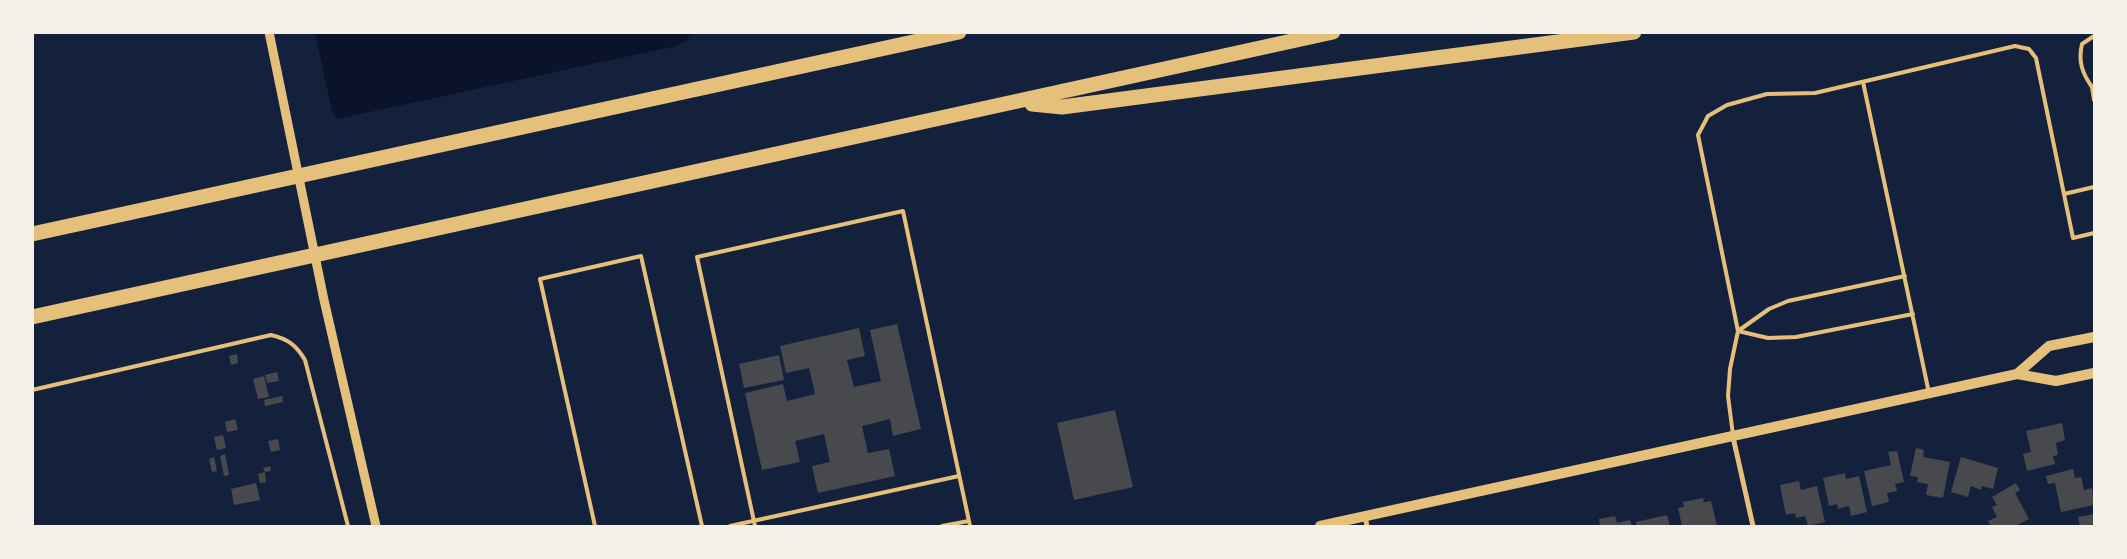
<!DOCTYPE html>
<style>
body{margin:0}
#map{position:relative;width:2127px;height:559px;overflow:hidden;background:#14213d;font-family:Roboto,sans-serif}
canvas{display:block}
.frame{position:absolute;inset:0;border:34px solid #f6f1e7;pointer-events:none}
</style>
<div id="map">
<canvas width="2127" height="559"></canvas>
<div class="frame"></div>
</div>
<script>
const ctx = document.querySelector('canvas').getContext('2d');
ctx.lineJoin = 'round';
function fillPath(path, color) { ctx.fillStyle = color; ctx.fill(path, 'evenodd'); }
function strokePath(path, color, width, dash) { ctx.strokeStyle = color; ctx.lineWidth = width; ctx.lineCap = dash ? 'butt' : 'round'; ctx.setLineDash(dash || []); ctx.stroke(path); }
fillPath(new Path2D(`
 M315,33v-1l375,1 -4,9 -10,4 -339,73 -5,-8z`), '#0b132b');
fillPath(new Path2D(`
 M897,324l24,105 -28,7 -3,-17 -28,7 6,27 21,-4 6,27 -77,17 -6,-27 18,-4 -6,-28 -29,7 5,21 -38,8 -17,-77 38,-9 4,17 28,-7 -6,-26 -23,5 -6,-27 79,-18 6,28 -18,4 7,27 27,-6 -11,-51z
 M237,354l1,9 -7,2 -2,-9z
 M779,355l5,25 -40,8 -5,-24z
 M277,372l2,9 -12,2 -2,-8z
 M264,376l5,21 -11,2 -5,-20z
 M282,396l1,6 -18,4 -1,-6z
 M1115,410l18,77 -59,13 -17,-77z
 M235,419l3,11 -11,2 -2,-10z
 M2062,423l3,17 -9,3 2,12 -5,1 2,8 -28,7 -4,-17 8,-2 -5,-21z
 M223,435l3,13 -9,2 -3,-13z
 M278,439l2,11 -9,2 -3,-11z
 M1916,448l8,2 -1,7 27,5 -7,36 -17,-3 2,-11 -11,-2 1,-5 -8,-1z
 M1897,451l7,31 -9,2 2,7 -10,2 2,9 -17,4 -8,-35 27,-6 -3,-13z
 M225,454l4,21 -5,1 -4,-20z
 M214,457l3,14 -5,1 -3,-13z
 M1961,457l37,11 -5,21 -11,-3 -1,4 -10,-4 -3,11 -17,-5z
 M270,466l1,5 -6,1 1,10 -6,1 -2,-9 7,-2 -2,-4z
 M2073,469l2,9 6,-1 3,13 8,-2 2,17 -33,7 -6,-29 -7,1 -2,-8z
 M1845,473l1,6 13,-3 8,36 -16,4 -2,-10 -11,3 -1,-5 -8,2 -6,-28z
 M1799,481l2,9 16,-4 8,36 -17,4 -3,-10 -9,2 -1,-5 -9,2 -6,-30z
 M256,483l4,17 -26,5 -3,-16z
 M2016,483l4,7 -5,3 14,26 -14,7h-24l-3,-5 9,-4 -5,-10 5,-2 -5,-8z
 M1703,498l1,4 7,-1 6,25h-35l-4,-18 6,-1 -1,-5z
 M2094,514v12h-14l-2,-9z
 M1667,515l3,11h-33l-1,-4z
 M1615,516l2,7 13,-3 2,6h-32l-1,-7z`), '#48494c');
strokePath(new Path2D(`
 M1863,82l66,311
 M2094,86l-2,1 2,13
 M2092,87c-10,-14 -14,-26 -10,-43l12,-8
 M2064,194l30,-7
 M1905,276l-117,25 -19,8 -31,22 -40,-196 10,-19 19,-11 40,-11 48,-1 200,-47 14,3 7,9 37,180 21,-5
 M32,390l239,-55c17,4 25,10 34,25l43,166
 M1733,435l-5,-39 2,-27 8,-38 30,7 28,-1 117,-23
 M595,526l-55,-247 101,-23 61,270
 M730,526l229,-50
 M755,526l-58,-269 206,-46 67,315
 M942,526l27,-5`), '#e5c07b', 4);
strokePath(new Path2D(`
 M1733,437l20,89
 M1365,517l2,9`), '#e5c07b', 5);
strokePath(new Path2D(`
 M269,32l55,268 52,226`), '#e5c07b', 9);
strokePath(new Path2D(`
 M2017,374l32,-28 45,-9
 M1320,526l697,-152 39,7 38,-8`), '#e5c07b', 10);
strokePath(new Path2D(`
 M1032,104l30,3 572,-75
 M32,234l927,-202
 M32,317l1301,-285`), '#e5c07b', 15);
</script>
